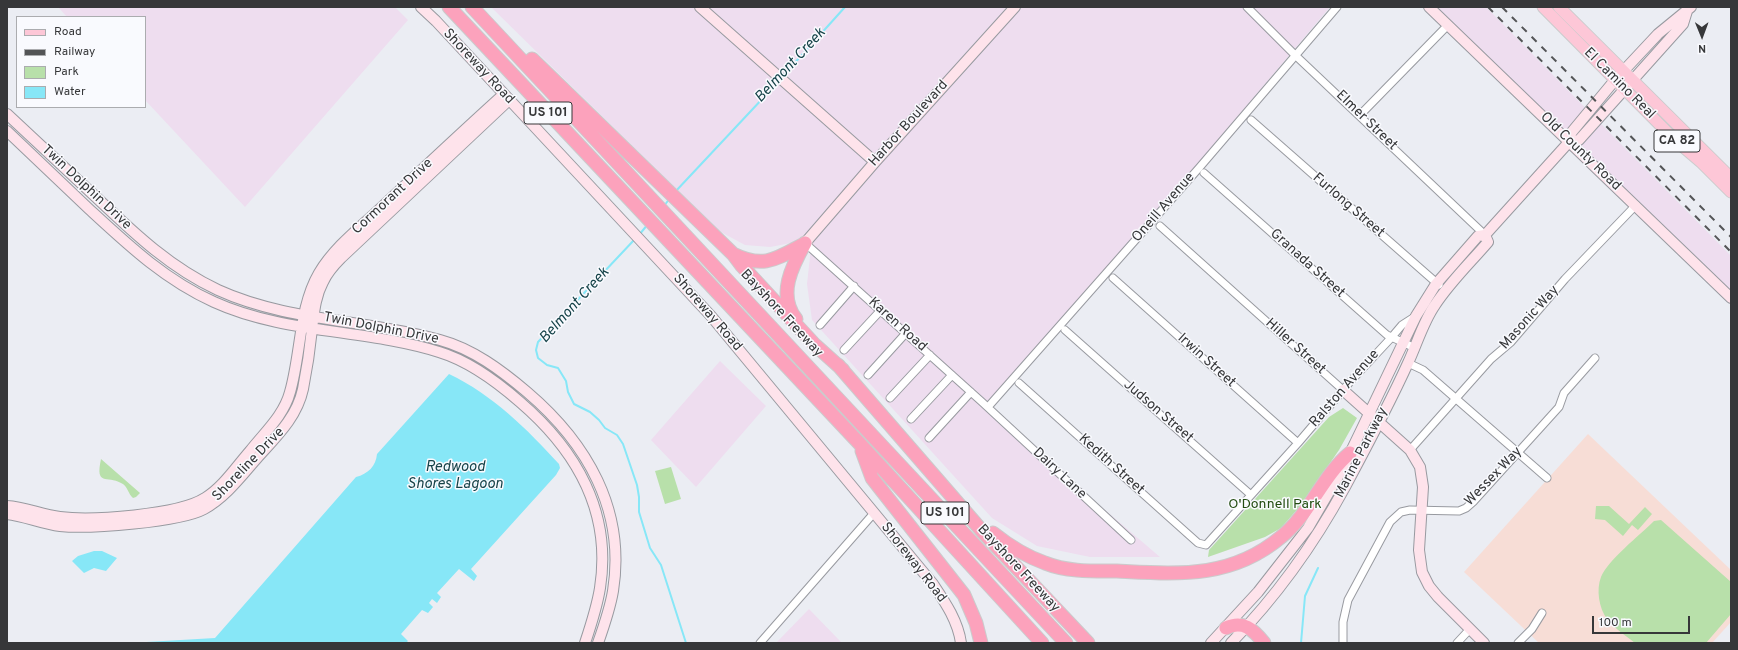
<!DOCTYPE html>
<style>
body{margin:0}
#map{position:relative;width:1738px;height:650px;overflow:hidden;background:#ebedf3;font-family:Overpass,sans-serif}
canvas{display:block}
.frame{position:absolute;inset:0;border:8px solid #363739;pointer-events:none}
.legend{position:absolute;left:16px;top:16px;width:130px;height:92px;box-sizing:border-box;background:#f9fafe;border:1px solid #abacaf;margin:0;padding:5px 7px;list-style:none;font-size:12px;color:#363739}
.legend li{display:flex;align-items:center;gap:8px;height:20px}
.legend b{width:20px;border:1px solid #abacaf}
.north{position:absolute;left:1682px;top:16px;width:40px;height:40px;-webkit-text-stroke:3px #f9fafe;paint-order:stroke;rotate:179deg;font-size:11px;font-weight:700;line-height:16px;text-align:center;color:#363739}
.north::after{content:'';display:block;margin:auto;width:14px;height:18px;background:#363739;clip-path:polygon(50% 0,100% 100%,50% 72%,0 100%)}
.scale{position:absolute;left:1592px;top:616px;width:98px;height:18px;box-sizing:border-box;border:2px solid #363739;border-top:0;padding-left:5px;font-size:12px;line-height:14px;white-space:nowrap;color:#363739;-webkit-text-stroke:3px #f9fafe;paint-order:stroke}
</style>
<div id="map">
<canvas width="1738" height="650"></canvas>
<div class="frame"></div>
<ul class="legend">
<li><b style="height:5px;background:#fdc7d7"></b>Road</li>
<li><b style="height:5px;background:#535456"></b>Railway</li>
<li><b style="height:11px;background:#b8e0aa"></b>Park</li>
<li><b style="height:11px;background:#87e7f7"></b>Water</li>
</ul>
<div class="north">N</div>
<div class="scale">100 m</div>
</div>
<script>
const ctx = document.querySelector('canvas').getContext('2d');
ctx.lineJoin = 'round';
function fillPath(path, color) { ctx.fillStyle = color; ctx.fill(path, 'evenodd'); }
function strokePath(path, color, width, dash) { ctx.strokeStyle = color; ctx.lineWidth = width; ctx.lineCap = dash ? 'butt' : 'round'; ctx.setLineDash(dash || []); ctx.stroke(path); }
function drawText(font, color, halo, rows, align = 'center') {
  ctx.font = font + ' Overpass,sans-serif'; ctx.lineWidth = 3; ctx.setLineDash([]); ctx.textBaseline = 'middle'; ctx.strokeStyle = halo; ctx.fillStyle = color; for (const [text, x, y, turn = 0] of rows) {
    ctx.save(); ctx.translate(x, y); ctx.rotate((+turn || 0) * Math.PI / 180); ctx.textAlign = isNaN(turn) ? turn : align; if (halo) ctx.strokeText(text, 0, 0); ctx.fillText(text, 0, 0); ctx.restore();
  }
}
fillPath(new Path2D(`
 M58,7h337l13,13 -163,187 -100,-107v-83h-78z
 M491,7h839l-341,404 171,146h-70l-53,-11 -45,-28 -180,-198 -5,-36 5,-45 -42,8 -25,-2 -26,-14z
 M1424,7h62l245,249v36l-163,-155z
 M720,361l46,45 -70,81 -45,-47z
 M809,609l33,34h-66z`), '#eeddef');
fillPath(new Path2D(`
 M1588,434l143,136v52l-19,21h-173l-75,-71z`), '#f7ddd6');
fillPath(new Path2D(`
 M1343,408l14,10 -18,32 -38,55 -20,23 -16,9 -57,20 1,-7 120,-133z
 M101,459l39,34 -4,4 -3,1c-5,-4 -5,-12 -12,-15 -14,-8 -26,4 -20,-24z
 M671,467l10,32 -16,5 -10,-33z
 M1596,506h13l20,18 16,-17 7,7 -14,16 -6,-5 -9,11 -18,-16 -10,-1z
 M1661,520l70,62v32l-25,29h-71c-9,-7 -21,-15 -28,-24 -8,-11 -11,-29 -6,-42 7,-17 39,-42 53,-56z`), '#b8e0aa');
fillPath(new Path2D(`
 M449,374c44,21 78,55 110,90l1,4 -4,7 -85,94 6,7 -3,5 -15,-12 -22,24 4,4 -4,6 -5,-4 -3,4 4,4 -5,6 -6,-3 -21,24 7,7 -2,2h-277l86,-5 141,-161c12,-3 20,-11 21,-23z
 M94,551h8l15,7 -11,13 -12,-3 -10,5 -12,-12 6,-5z`), '#87e7f7');
strokePath(new Path2D(`
 M783,76l62,-69
 M675,192l104,-111
 M664,206l6,-8
 M639,235l9,-11
 M635,239l-97,103 -2,8 2,8 9,7 11,3 8,13 2,11 6,12 16,8 9,8 6,8 12,7 6,9 14,41 2,12v15l11,36 11,17 25,78
 M1301,643l4,-47 13,-28`), '#87e7f7', 2);
const street = new Path2D(`
 M1247,7l48,48 190,180
 M1360,115l88,-90
 M1251,120l188,165
 M1204,173l183,162 28,13
 M1160,226l183,164
 M805,243l177,159 149,138
 M1113,278l185,165
 M820,325l34,-39
 M1065,330l186,165
 M844,350l37,-40
 M1408,363l15,7 124,108
 M868,375l38,-42
 M1019,383l179,160 8,2 92,-102 51,-60 42,-45 11,-13 14,-9
 M890,398l40,-43
 M988,407l211,-239 138,-161
 M911,419l41,-44
 M929,438l42,-46
 M1410,450l81,-91 20,-17 54,-63 71,-74
 M760,643l114,-130
 M1343,643v-21l5,-22 42,-78 11,-10 9,-2 49,1 7,-3 8,-7 85,-94 5,-14 31,-35
 M1457,643l13,-14
 M1518,643l14,-14 10,-16`);
const secondary = new Path2D(`
 M421,7l15,14 275,295 222,268c12,18 25,37 28,59
 M700,7l175,155
 M1429,7l302,291
 M7,114c30,28 61,57 91,85 38,36 73,69 120,91 70,32 149,29 222,50 33,9 61,30 87,52 60,51 99,118 86,199 -3,18 -9,35 -15,52
 M7,131c27,26 55,52 82,78 39,36 76,71 125,93 70,32 152,27 225,50 30,9 57,29 81,50 56,48 92,110 80,186 -3,19 -9,37 -15,55
 M1569,142l10,-2 104,-116 4,-13
 M805,243l70,-81 140,-155
 M1343,390l67,60 10,17 3,20 -4,63 3,22 7,14 9,11 46,46
 M7,506c18,1 35,9 53,11 31,4 119,-2 145,-19 18,-11 31,-31 45,-47 15,-19 34,-36 40,-59 11,-38 9,-85 29,-119 16,-27 43,-47 65,-68 40,-37 79,-74 119,-110
 M7,514c18,2 35,10 53,12 29,3 120,-4 144,-17 22,-12 38,-34 54,-52 19,-21 39,-40 45,-68 4,-20 7,-40 9,-60 2,-16 3,-32 11,-47 4,-9 11,-17 18,-24l168,-158
 M1211,643l47,-51 50,-64 35,-60 73,-152 20,-32 42,-48 7,-1 84,-93 2,-9 44,-53 43,-46 33,-27
 M1231,643c45,-46 83,-99 114,-156 22,-41 44,-82 63,-124 9,-19 15,-41 27,-58 15,-23 35,-42 53,-63l-3,-7`);
const primary = new Path2D(`
 M1543,7l131,132 27,23 30,30
 M1559,7l172,171`);
const highway = new Path2D(`
 M449,7l411,437 182,199
 M472,7l594,636
 M532,59l201,195 9,12 72,78 29,26
 M733,254c31,15 43,5 71,-10
 M796,319c-19,-24 -4,-53 9,-76
 M838,365l144,166 106,112
 M862,451l10,27 92,117 12,28 5,20
 M993,533c15,12 32,23 52,30 22,9 48,8 72,8 61,3 114,8 164,-34 29,-23 41,-61 69,-84
 M1226,628c17,-8 27,1 38,15`);
strokePath(street, '#989aa0', 9);
strokePath(secondary, '#989aa0', 12);
strokePath(primary, '#cbcbcc', 13);
strokePath(highway, '#cbcbcc', 15);
strokePath(street, '#fff', 7);
strokePath(secondary, '#fee3eb', 10);
strokePath(primary, '#fdc7d7', 11);
strokePath(highway, '#fca2bc', 13);
strokePath(new Path2D(`
 M1488,7l243,245
 M1502,7l229,230`), '#535456', 2, [7, 7]);
for (const [x, y, w] of [
 [548,113,48],
 [1677,141,46],
 [945,513,48]
]) { const box = new Path2D(); box.roundRect(x - w / 2, y - 11, w, 22, 3); ctx.fillStyle = '#f9fafe'; ctx.fill(box); strokePath(box, '#363739', 1); }
drawText('bold 13px', '#363739', null, [
 ["US 101",548,113],
 ["CA 82",1677,141],
 ["US 101",945,513]
]);
drawText('14px', '#363739', '#f9fafe', [
 ["Shoreway Road",478,67,47],
 ["El Camino Real",1619,84,45],
 ["Elmer Street",1366,121,44],
 ["Harbor Boulevard",909,124,-48],
 ["Old County Road",1580,152,44],
 ["Twin Dolphin Drive",86,188,43],
 ["Cormorant Drive",393,197,-43],
 ["Furlong Street",1348,206,41],
 ["Oneill Avenue",1164,208,-49],
 ["Granada Street",1307,264,42],
 ["Shoreway Road",707,313,49],
 ["Bayshore Freeway",781,314,47],
 ["Masonic Way",1530,318,-48],
 ["Karen Road",897,325,42],
 ["Twin Dolphin Drive",381,329,11],
 ["Hiller Street",1295,347,42],
 ["Irwin Street",1206,361,42],
 ["Ralston Avenue",1345,389,-49],
 ["Judson Street",1158,412,41],
 ["Marine Parkway",1362,453,-63],
 ["Shoreline Drive",249,465,-46],
 ["Kedith Street",1111,465,42],
 ["Dairy Lane",1059,474,43],
 ["Wessex Way",1494,477,-46],
 ["Shoreway Road",913,563,52],
 ["Bayshore Freeway",1018,569,47]
]);
drawText('14px', '#234c11', '#f9fafe', [
 ["O'Donnell Park",1275,505]
]);
drawText('italic 15px', '#164349', '#f9fafe', [
 ["Belmont Creek",791,66,-47],
 ["Belmont Creek",575,306,-48],
 ["Redwood",455,468],
 ["Shores Lagoon",455,485]
]);
</script>
